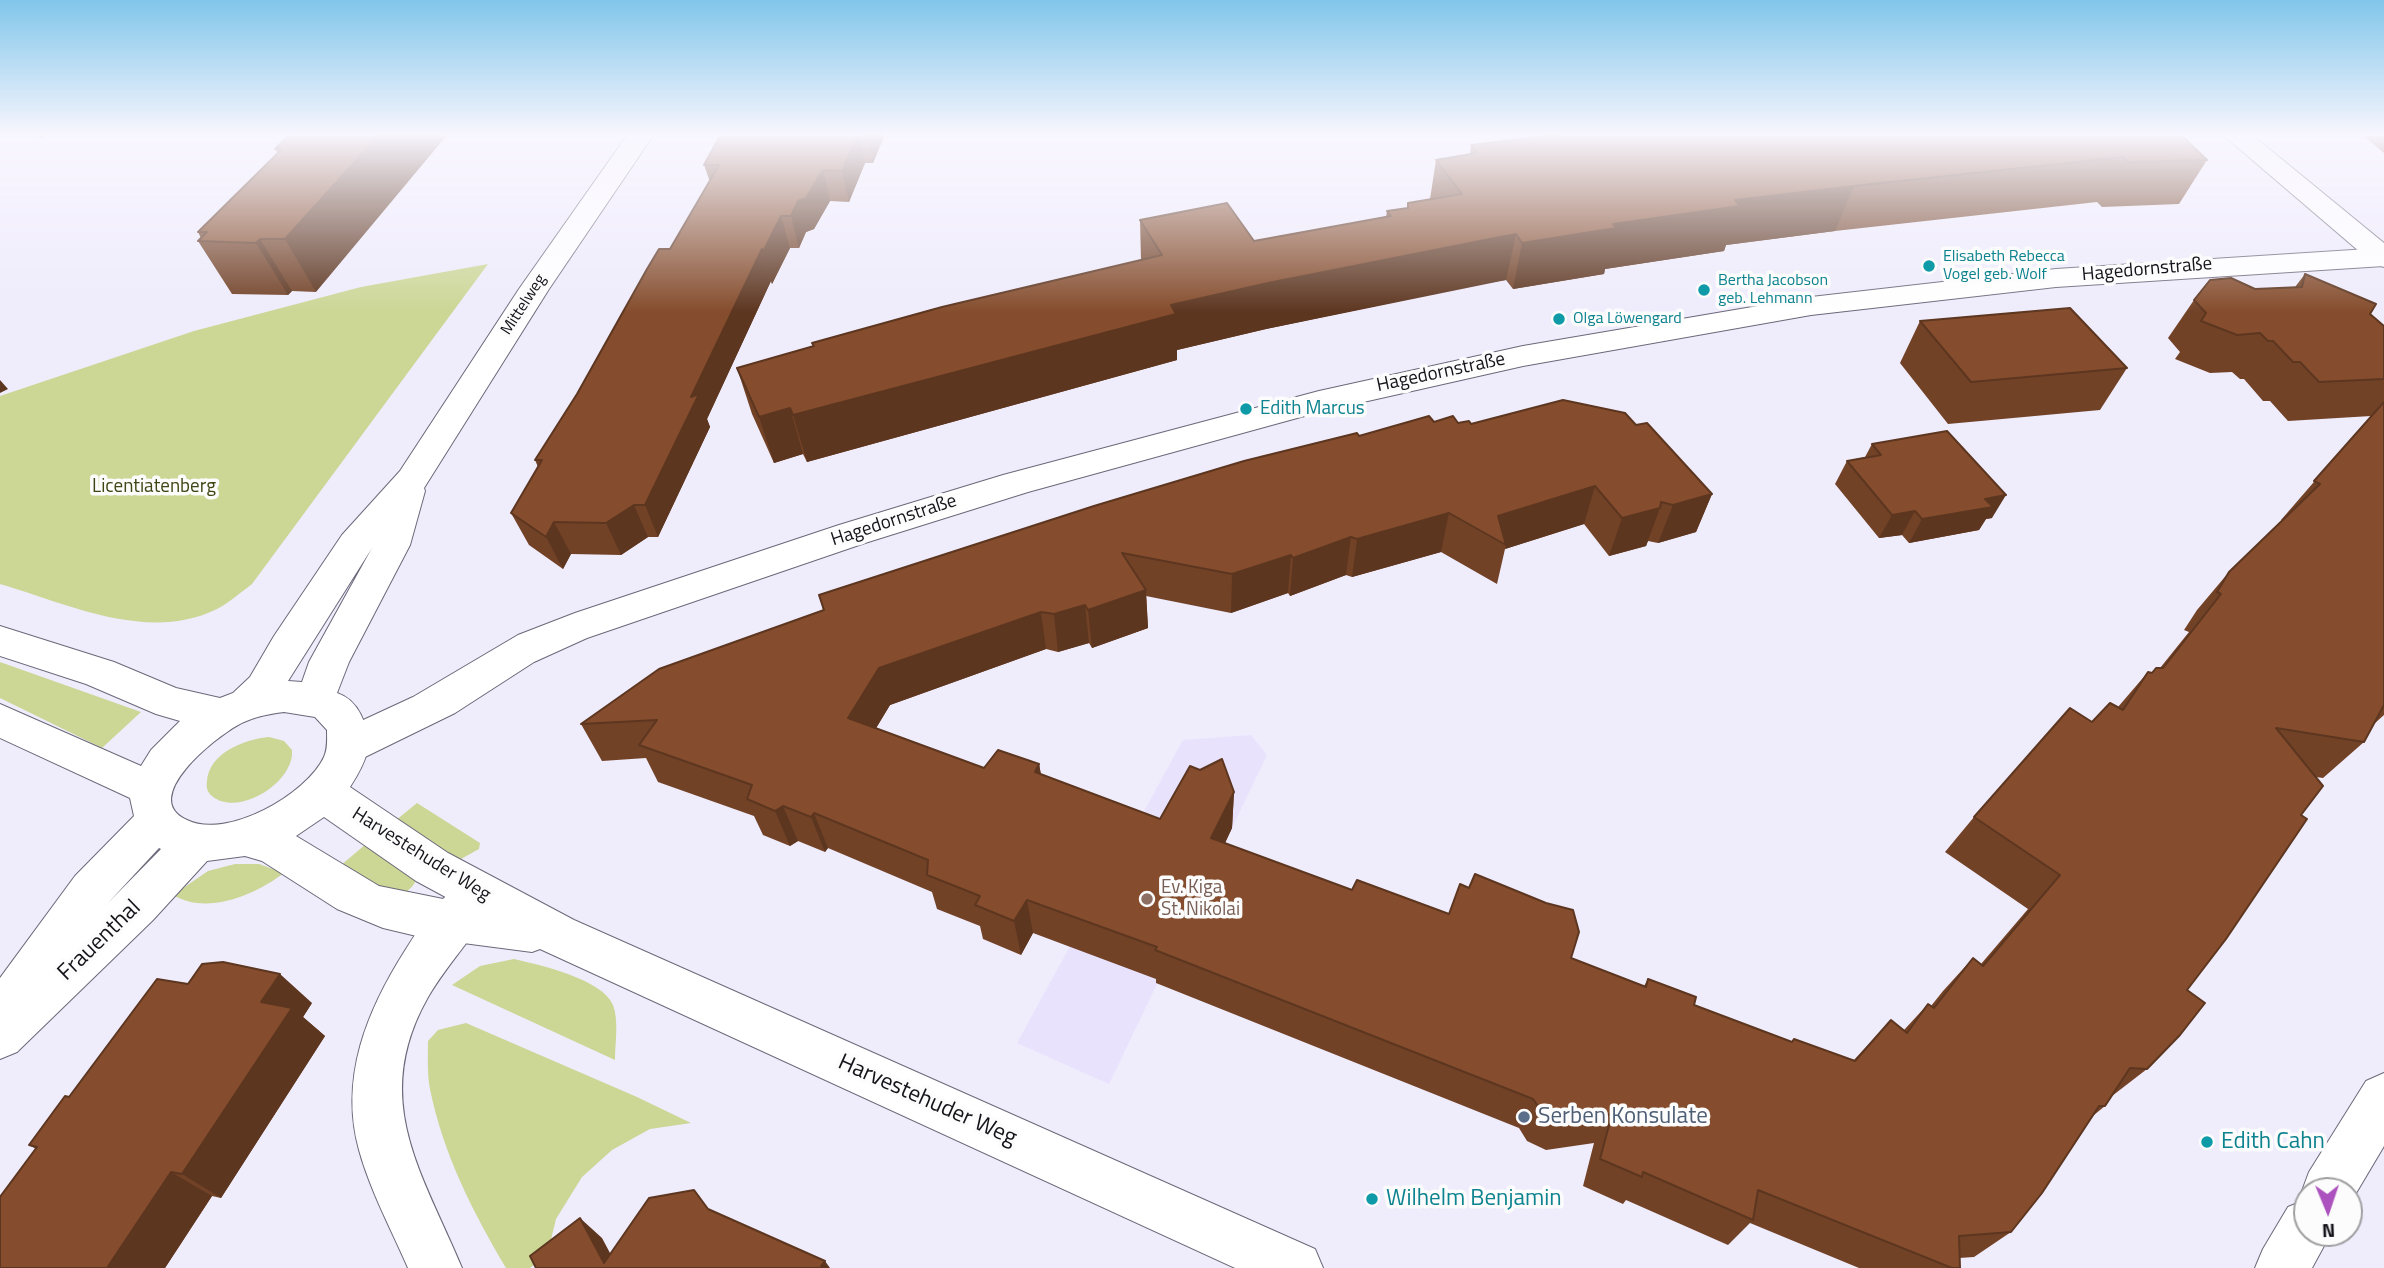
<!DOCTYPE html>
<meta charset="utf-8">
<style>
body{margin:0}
#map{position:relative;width:2384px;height:1268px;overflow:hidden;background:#efecfc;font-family:"Titillium Web",sans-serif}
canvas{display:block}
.north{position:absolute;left:2293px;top:1177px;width:70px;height:70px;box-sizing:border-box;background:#fcfcfc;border:2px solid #a09fa2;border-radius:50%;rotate:178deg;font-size:19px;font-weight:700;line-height:28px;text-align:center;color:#15131a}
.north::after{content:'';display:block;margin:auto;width:24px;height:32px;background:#ac52be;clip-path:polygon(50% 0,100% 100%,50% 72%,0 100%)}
</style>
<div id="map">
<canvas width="2384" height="1268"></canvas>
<div class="north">N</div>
</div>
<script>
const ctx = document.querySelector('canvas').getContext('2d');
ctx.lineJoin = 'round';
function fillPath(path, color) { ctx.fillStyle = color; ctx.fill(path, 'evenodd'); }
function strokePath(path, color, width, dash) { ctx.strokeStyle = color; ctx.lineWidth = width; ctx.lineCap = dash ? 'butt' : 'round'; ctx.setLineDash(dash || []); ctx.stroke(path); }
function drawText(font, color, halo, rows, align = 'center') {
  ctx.font = font + ' "Titillium Web",sans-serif'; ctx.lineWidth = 7; ctx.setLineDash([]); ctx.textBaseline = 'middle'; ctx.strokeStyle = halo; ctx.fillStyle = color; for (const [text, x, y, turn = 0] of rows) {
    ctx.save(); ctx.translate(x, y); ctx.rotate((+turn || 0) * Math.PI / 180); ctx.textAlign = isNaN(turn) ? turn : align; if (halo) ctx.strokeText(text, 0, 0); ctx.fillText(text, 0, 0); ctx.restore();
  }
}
fillPath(new Path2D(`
 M1251,735l16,20 -158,329 -92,-41 166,-303z`), '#e8e2fd');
fillPath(new Path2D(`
 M488,264l-236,320c-11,8 -23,19 -35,25 -69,34 -149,-5 -217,-25v-188l194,-65 167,-44z
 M0,662l141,50 -39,36 -102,-50z
 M269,737l15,4 8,9c3,32 -54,68 -80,46 -5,-4 -6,-9 -5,-15 2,-28 38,-42 62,-44z
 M417,803l63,40 -1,6 -18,10 -24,-10 -42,-28z
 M366,844l51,33c-2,10 -14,19 -24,21l-53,-32z
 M235,864h24l25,9c-28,21 -76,43 -111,22l35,-24z
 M514,959c26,6 88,20 99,46 6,16 2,38 2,55l-163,-75 28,-19z
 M466,1023l171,74 54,26 -41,6 -38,21 -30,27 -26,42 -9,37 -17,12h-24c-33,-56 -63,-114 -76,-179 -3,-15 -2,-33 -2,-48l10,-11z`), '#ccd695');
const minor = new Path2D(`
 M2384,248v18l-328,21 -245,28 -288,51 -204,46 -291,80 -163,51 -278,95 -53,24 -79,51 -92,45 -15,5 -15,-5 -6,-12 6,-12 80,-37 105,-62 57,-22 264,-88 164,-50 316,-84 204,-45 288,-49 245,-28z
 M470,881l16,6 7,14c-17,35 -47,64 -66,98 -57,102 -4,175 35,269h-54c-17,-39 -38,-78 -49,-118 -20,-72 8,-140 47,-201 16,-25 36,-58 64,-68z
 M2384,1073v73l-35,59v-14h-42v42h24l-19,35h-57l8,-19 25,-42 17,-7 -3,-9 7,-19 57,-91z`);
const tertiary = new Path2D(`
 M628,134h26l-105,155 -125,199 1,3 -15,54 -61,117 -12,31c12,4 19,12 24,22 14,29 5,47 -11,72l98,66 126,67 741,329 8,19h-88l-695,-319 -8,3 -107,-14 -42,-10 -46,-19 -75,-48 -17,-5 -38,5 -54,59 -136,132 -17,7v-81l75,-102 59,-60 -4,-18 -130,-60v-34l141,62 10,-16 29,-29 -24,-7 -70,-30 -86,-28v-30l114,36 62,26 44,10 13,-5 17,-16 24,-41 68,-101 58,-64 119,-182zM372,548l-63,114 -7,20 -14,-1zM284,712l31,5 12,13c0,10 1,18 -3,27 -17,37 -97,83 -137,63 -49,-22 29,-83 51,-95 14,-8 30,-11 46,-13zM324,817l92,64 37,20 -74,-15 -83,-50zM159,848l2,1 -56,57 2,-2z`);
const secondary = new Path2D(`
 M2222,134h29l133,109v24l-10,-3z`);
strokePath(minor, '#6c6879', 2);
strokePath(tertiary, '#6c6879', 2);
strokePath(secondary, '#6c6879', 2);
fillPath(minor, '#fff');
fillPath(tertiary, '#fff');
fillPath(secondary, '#fff');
fillPath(new Path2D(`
 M290,134l26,158 -24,-1 -4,4 -56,-1 -34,-53 3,-3 -3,-6 80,-79 -3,-4z
 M721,134h164l-12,29h-8l-16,39 -19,-1 -16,28 -8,3 -7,16h-9l-18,36 -1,-3 -64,138 3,8 -52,110h-10l-27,18 -50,-1 -8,15 -34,-24 -18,-32 27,-46 -3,-7 135,-211 40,-67 -6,-17z
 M1564,134l643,26 -28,44 -77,3 -5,-5 -262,29 -109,14 -2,6 -119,18 -1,5 -91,15 -7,-9 -25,4 -215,45 -89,21v10l-370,102 -4,-8 -29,9 -22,-49 -15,-46 76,-22 -1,-3 329,-83 -1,-40 114,21 132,-24 1,-6 20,-3 1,-5 22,-4 6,-39 34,-5 1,-10z
 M2361,134h23v19z
 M2305,274l65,40 14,12v389l-10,9 -10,18 -41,36 -7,-1 -15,38 -114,175 -40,79 -35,27 -7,10 -11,9 -83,117 -37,25 -15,1 1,10h-101l-109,-45 -22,22 -102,-45 -3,4 -40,-18 11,-43 -48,7 -19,-9 -8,-13 -363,-145v-4l-123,-46 -12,22 -38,-16 -3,-13 -43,-17 -5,-17 -104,-44 -3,4 -27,-11 -8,5 -27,-11 -9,-19 -96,-34 -12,-24 -44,3 -21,-37 242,-114 -4,-15 540,-159 75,-14 24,1 178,2 76,69 -16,38 -38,11 -10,-2 -2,5 -37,10 -25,-32 -79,25 -8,35 -56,-32 -89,25 -6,-2 -56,21 -2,-3 -57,20 -85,-17 2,32 -56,20 -3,-5 -31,9 -12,-3 -156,56 -14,23 108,40 55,-4 2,10 119,45 74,-27 -2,36 -7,15 127,47 97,24 122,44 73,28 4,-7 46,26 97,37 63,18 37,-40 13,10 24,-26 3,2 12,-15 30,-33 8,6 47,-55 -83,-57 29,-35 118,-95 26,-15 30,-35 4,1 8,-5 29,-36 -5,-2 13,-20 32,-38 54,-51 -2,-1 90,-104 -83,5 -18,-20h-7l-19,-22h-4l-8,-7 -22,1 -35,-14 5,-7 -12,-14 26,-38 61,-11 40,-2z
 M1920,321l207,47 -27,42 -152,14 -48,-61z
 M1872,444l120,74 -6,1 -7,11 -70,13 -7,-8 -23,3 -44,-54 12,-23 18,-4z
 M312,1003l-9,14 22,19 -104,162 -9,-2 -47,72h-165l36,-119 -7,-4 40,-48z`), '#724227');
fillPath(new Path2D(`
 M37,134h14l-11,4z
 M380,134h68l-132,158 -31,-53z
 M858,134h1l6,29 -16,39 -7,-31z
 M867,134h18l-12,29z
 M823,170l7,31 -16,28 -8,3 -7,16 -8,-32 7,-15z
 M1854,186l-19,45 -109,14 -2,6 -119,18 -1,5 -91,15 9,-46 213,-43z
 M781,216l9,32 -18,36 -9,-32z
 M1516,234l-10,46 -240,49 -89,21v10l-370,102 -14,-47 378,-110 97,-22z
 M260,239l32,52 -4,4 -32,-52z
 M762,249l9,32 -64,138 3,8 -52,110 -13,-32 46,-108z
 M0,380l8,9 -8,4z
 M790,408l13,46 -29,9 -15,-46z
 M1595,486l-11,38 -79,25 1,-4 -8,-29z
 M1712,494l-16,38 -38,11 15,-38z
 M2006,495l-14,23 -6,1 -7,11 -70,13 13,-24 63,-20z
 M634,505l14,32 -27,18 -15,-32z
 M1660,508l-14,38 -37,10 13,-38z
 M1915,511l-13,24 -23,3 13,-23z
 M1449,513l-8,39 -89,25 5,-38z
 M554,522l17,32 -8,15 -17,-32z
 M1351,537l-5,38 -56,21 3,-38z
 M1291,555l-3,38 -57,20 1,-39z
 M1146,590l2,38 -56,20 -4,-38z
 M1085,605l4,38 -31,9 -4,-38z
 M1041,612l5,37 -156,56 -30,50 -12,-37 31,-50z
 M1039,764l6,36 -10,-28z
 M1234,792l-2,36 -21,45v-35z
 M783,806l15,35 -8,5 -15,-35z
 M814,813l14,35 -3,4 -14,-35z
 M1027,900l6,33 -12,22 -7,-34z
 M280,974l32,29 -9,14 22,19 -104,162 -39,-24 79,-172z
 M171,1172l41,24 -47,72h-58z
 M580,1218l22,20 16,30 -14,-5z
 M825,1261l5,7h-7l-2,-2z`), '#5d3620');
const building = new Path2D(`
 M290,134h90l-95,105h-25l-4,4 -58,-2 9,-9h-9l83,-82 -6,-1z
 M721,134h137l-16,37 -19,-1 -17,28 -8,3 -7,15h-10l-18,36 -1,-3 -71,148 8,-3 -54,111h-11l-28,18 -52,-1 -8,15 -35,-24 31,-53h-7l42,-66 70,-125 12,-20h11l49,-84h-15z
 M1564,134h616l27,26 -79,2 -5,-5 -269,29 -119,14 5,6 -127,18 3,4 -94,15 -6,-9 -26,5 -222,44 -97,22 5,9 -383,101 -3,-7 -31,9 -22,-49 77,-22 -2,-3 130,-36 220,-52 -22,-35 87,-17 27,38 137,-25 -4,-5 21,-3v-5l54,-9 -26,-34 41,-7 -6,-8z
 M2305,274l71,30 -6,10 14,12v53l-65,3 -19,-20h-7l-20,-21h-5l-8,-8 -23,2 -36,-14 5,-8 -12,-13 16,-20 21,-2 24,11 47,-2z
 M2070,308l57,60 -156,14 -51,-61z
 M1563,400l62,13 11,12 11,-2 65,71 -39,11 -12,-3 -1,6 -38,10 -27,-32 -97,30 8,29 -57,-32 -92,26 -6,-2 -58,21 -2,-3 -59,19 -110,-21 24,37 -58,20 -3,-5 -31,9 -13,-2 -162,56 -31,50 136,50 14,-18 41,14 -4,8 125,47 30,-53 10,4 22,-11 12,33 -23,46 141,52 5,-10 92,34 11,-30 9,4 6,-14 71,29 27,7 6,22 -8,26 75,29 2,-8 48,18 -2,8 98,37 2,-3 61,22 36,-41 16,13 21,-29 6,4 39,-50 10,8 77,-91 -86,-58 96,-109 22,14 18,-19 13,7 25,-38 4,1 4,-5h7l58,-74 -4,-2 12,-20 91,-88 -6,-3 70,-79v303l-20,37 -88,-14 47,58 -22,29 6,4 -81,120 -39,51 18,13 -25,32 -33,34 -17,-1 -25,38h-6l-57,87 -31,39 -52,4 1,32h-8l-194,-78 -5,30 -110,-48 -1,5 -42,-18 12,-45 -50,8 -20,-10 -9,-13 -378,-149 2,-3 -130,-47 -13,21 -39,-16 5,-9 -53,-21 1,-15 -114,-47 -3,4 -28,-11 -8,5 -28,-12 5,-14 -113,-40 18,-25 -76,4 78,-55 165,-59 -5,-15 275,-89 150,-45 113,-28 2,3 70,-20 5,6 19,-6 5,7 11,-2 2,3z
 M1947,431l59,64 -21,4 8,8 -71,12 -7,-8 -23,4 -45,-54 34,-6 -9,-11z
 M223,962l57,12 -19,28 31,6 -110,166 -11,-2 -64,96h-107v-71l37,-50 -8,-2 36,-49 4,1 88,-118 31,5 14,-20z
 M694,1190l14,19 117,52 -4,5 4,2h-289l-6,-12 50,-38 24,45 45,-65z`);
fillPath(building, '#854d2d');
strokePath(building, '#5d3620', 2);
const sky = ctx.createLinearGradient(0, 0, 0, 312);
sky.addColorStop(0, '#81c6ea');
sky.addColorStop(0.43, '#f8f6fe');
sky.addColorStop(1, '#f8f6fe00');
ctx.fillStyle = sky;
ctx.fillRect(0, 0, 2384, 312);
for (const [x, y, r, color] of [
 [1929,266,7,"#0f9aa8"],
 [1704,290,7,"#0f9aa8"],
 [1559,319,7,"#0f9aa8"],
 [1246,409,7,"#0f9aa8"],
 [1147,899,7,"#8d6e63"],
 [1524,1117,7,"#5c6f8a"],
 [2207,1142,7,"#0f9aa8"],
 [1372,1199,7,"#0f9aa8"]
]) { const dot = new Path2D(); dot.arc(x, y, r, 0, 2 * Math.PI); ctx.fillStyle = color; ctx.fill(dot); strokePath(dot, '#fcfcfc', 2.5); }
drawText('16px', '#0d838f', '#fcfcfc', [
 ["Elisabeth Rebecca",1943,257],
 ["Vogel geb. Wolf",1943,275],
 ["Bertha Jacobson",1718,281],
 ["geb. Lehmann",1718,299],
 ["Olga Löwengard",1573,319]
], 'left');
drawText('16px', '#15131a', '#fcfcfc', [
 ["Mittelweg",524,305,-57]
]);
drawText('19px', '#15131a', '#fcfcfc', [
 ["Hagedornstraße",2147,270,-5],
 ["Hagedornstraße",1441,373,-12],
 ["Hagedornstraße",894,521,-18],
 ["Harvestehuder Weg",421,855,32]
]);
drawText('19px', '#0d838f', '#fcfcfc', [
 ["Edith Marcus",1260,409]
], 'left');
drawText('19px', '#3e4412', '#fcfcfc', [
 ["Licentiatenberg",154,487]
]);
drawText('19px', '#785e54', '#fcfcfc', [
 ["Ev. Kiga",1161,888],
 ["St. Nikolai",1161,910]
], 'left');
drawText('23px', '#15131a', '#fcfcfc', [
 ["Frauenthal",100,941,-44],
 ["Harvestehuder Weg",927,1101,24]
]);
drawText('23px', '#4e5e75', '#fcfcfc', [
 ["Serben Konsulate",1538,1117]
], 'left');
drawText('23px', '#0d838f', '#fcfcfc', [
 ["Edith Cahn",2221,1142],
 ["Wilhelm Benjamin",1386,1199]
], 'left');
</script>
